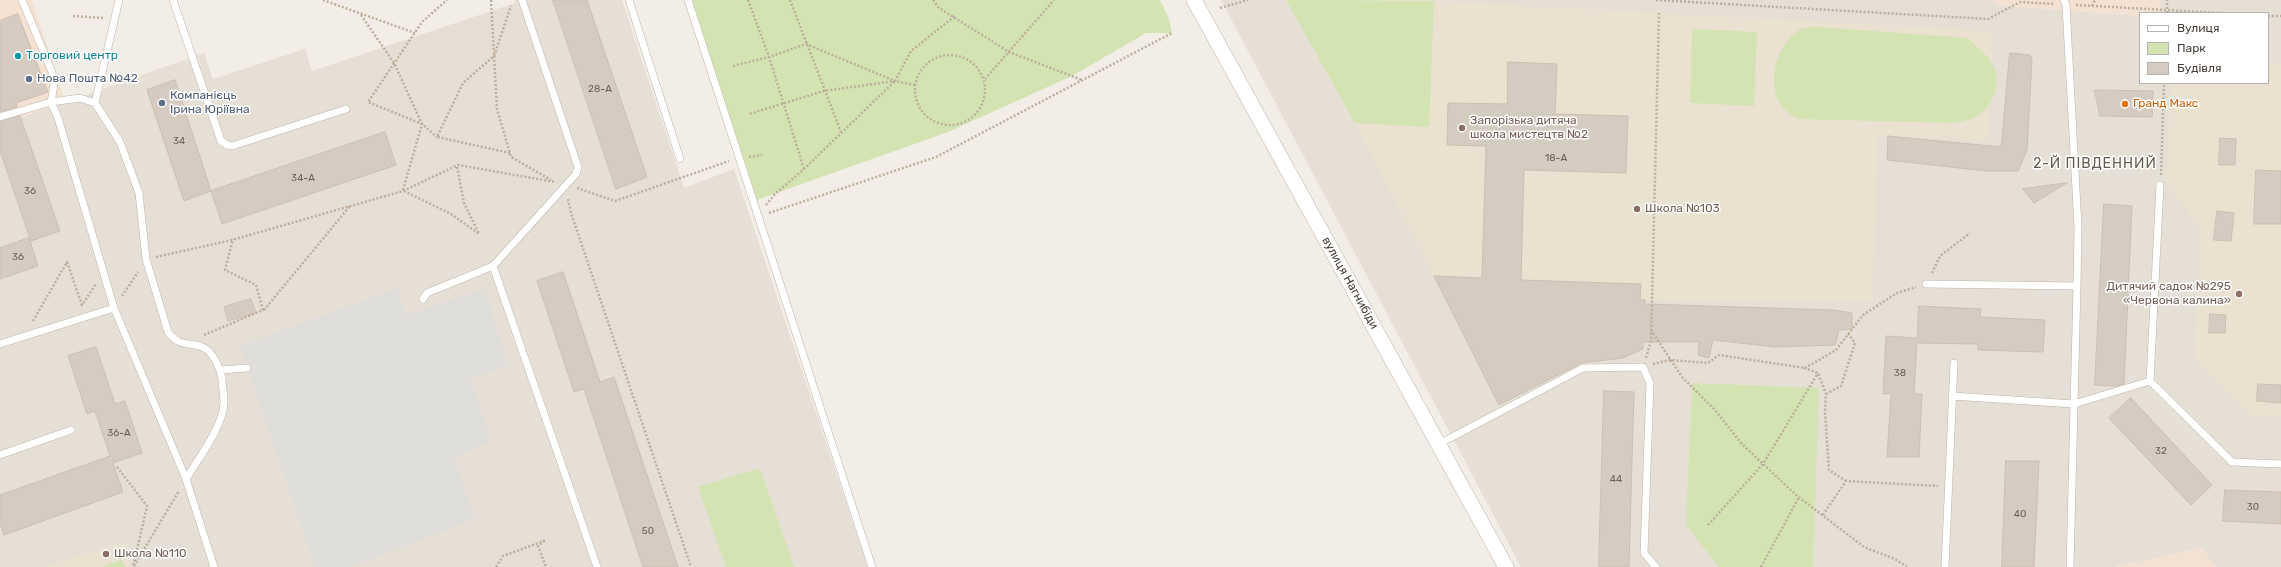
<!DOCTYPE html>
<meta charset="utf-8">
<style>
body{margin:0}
#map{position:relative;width:2281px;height:567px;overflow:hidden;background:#f2ede7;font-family:Rubik,sans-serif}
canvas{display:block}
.legend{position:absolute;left:2139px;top:12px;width:130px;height:72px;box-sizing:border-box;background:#fff;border:1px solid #b5b1af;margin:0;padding:5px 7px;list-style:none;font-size:12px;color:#453d36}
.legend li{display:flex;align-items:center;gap:8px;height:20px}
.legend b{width:20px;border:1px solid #b5b1af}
</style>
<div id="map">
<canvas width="2281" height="567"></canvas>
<ul class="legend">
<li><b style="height:5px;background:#fff"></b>Вулиця</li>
<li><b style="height:11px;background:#d3e4b2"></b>Парк</li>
<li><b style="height:11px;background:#d6cbc0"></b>Будівля</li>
</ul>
</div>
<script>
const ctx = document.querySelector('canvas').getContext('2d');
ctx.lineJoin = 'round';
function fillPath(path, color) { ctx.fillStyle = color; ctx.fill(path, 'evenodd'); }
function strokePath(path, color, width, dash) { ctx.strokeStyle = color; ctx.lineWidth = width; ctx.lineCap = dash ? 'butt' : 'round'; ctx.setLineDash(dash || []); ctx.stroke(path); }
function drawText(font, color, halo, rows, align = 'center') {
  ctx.font = font + ' Rubik,sans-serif'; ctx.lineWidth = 3; ctx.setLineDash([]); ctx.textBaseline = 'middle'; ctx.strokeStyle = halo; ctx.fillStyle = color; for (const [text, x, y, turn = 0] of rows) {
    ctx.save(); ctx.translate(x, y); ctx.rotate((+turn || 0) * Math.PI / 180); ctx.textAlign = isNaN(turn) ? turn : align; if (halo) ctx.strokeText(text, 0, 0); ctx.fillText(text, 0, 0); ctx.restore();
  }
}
fillPath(new Path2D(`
 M514,0h108l62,188 50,-19 134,398h-868v-442l204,-72 9,26 92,-30 7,22 203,-68z
 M1221,0h774v5l145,11v67h128v-70h-109l1,-13h121v567h-65l-15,-19 -86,19h-594z`), '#e6dfd5');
fillPath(new Path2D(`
 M0,0h32l33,102 -65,23z
 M1995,0h165l-1,13h-19v3l-146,-11z
 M2202,548l14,19h-101z`), '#f3e2d3');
fillPath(new Path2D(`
 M1286,0h129l578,31 -4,110 -112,-5 -4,165 -233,-1v-16l-206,-8 -79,-153z
 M2268,62l13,1v354l-32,-1 -55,-56 7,-131 -35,-45 5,-101h97z
 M124,542l8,25h-89z`), '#eae1d1');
fillPath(new Path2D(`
 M691,0h469l9,19 3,14h-26l-74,43 -124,56 -191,68z
 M1286,0l148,1 -5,126 -74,-4z
 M1819,27l148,11c9,8 20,16 26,27 9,15 1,40 -13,49 -8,6 -17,7 -26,9l-156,-4c-6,-4 -13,-8 -17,-14 -15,-23 -4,-63 20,-76 5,-2 13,-2 18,-2z
 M1692,29l65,3 -3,74 -64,-3z
 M1692,383l127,5 -6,179h-94l-33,-42z
 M760,468l34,99h-68l-28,-80z
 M122,560l3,7h-24z`), '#d3e4b2');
fillPath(new Path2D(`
 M397,288l9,27 79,-27 23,77 -37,14 20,63 -37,15 21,62 -124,48h-36l-75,-221z`), '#e0dedb');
const building = new Path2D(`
 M553,0h34l60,177 -31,12z
 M18,14l30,78 -32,11 1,4 -17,5v-91z
 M2010,53l20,2 2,5 -5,90 -9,21h-32l-99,-11 1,-24 113,11z
 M1508,62l49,2 -2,50 73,2 -2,57 -102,-3 -3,110 120,4 -1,16h5v4l188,6 19,3v16l-13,1 -4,15 -60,2 -62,-7 -4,18 -11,-3 1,-13h-56v7l-20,9 -42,5 -82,42 -65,-129 48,2 4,-132 -39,-1 1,-42 59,1z
 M175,80l36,111 -27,10 -37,-111z
 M2095,90l58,1 -1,26 -52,-1z
 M20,116l40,115 -29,10 -31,-90v-29z
 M385,132l11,33 -174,59 -11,-33z
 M2220,138l16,1 -1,26h-16z
 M2256,170l25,1v53h-27z
 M2067,183l-33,20 -11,-14z
 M2104,204l28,2 -8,178 -7,2 -22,-1z
 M2217,211l17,2 -3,28 -17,-1z
 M29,238l9,28 -38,13v-31z
 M563,272l37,110 14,-5 64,190h-35l-59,-178 -10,3 -37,-111z
 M251,299l5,14 -28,8 -4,-14z
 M1919,306l62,3 -1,8 65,3 -2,32 -65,-2v-6l-61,-1 -3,51h8l-3,63h-32l4,-64 -8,1 3,-58 31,2z
 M2210,314l16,1 -1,18h-16z
 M96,347l19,57 10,-3 17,52 -29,10 10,29 -119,43 -4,-12v-28l110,-39 -15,-45 -8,3 -19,-58z
 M2258,384l23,1v18l-24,-2z
 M1604,391l30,1 -5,175h-30z
 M2131,398l81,87 -21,20 -82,-87z
 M2006,461h33l-5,106h-32z
 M2225,490l56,2v32l-58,-3z`);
fillPath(building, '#d6cbc0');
strokePath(building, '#cdbfb1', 1);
const lane = new Path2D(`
 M22,0l30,72 2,13 -3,17 29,-4 15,5 25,39 19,51 7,66 22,73c14,18 22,8 38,17 8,6 14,19 16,29 0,8 2,16 2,24 0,23 -26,57 -38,77
 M173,0l48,141 6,4 5,1 114,-37
 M522,0l56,167 -2,7 -83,92 104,301
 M629,0l51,159
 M688,0l184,567
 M2064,0l2,5 12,222 -1,59
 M95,103l24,-103
 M0,117l51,-15 7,16 56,190 72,171 28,88
 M1926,284l151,2 -7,281
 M423,299l4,-6 66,-27
 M0,344l114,-36
 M221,370l26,-2
 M2150,381l82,81 49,2
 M1952,396l122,8 76,-23 10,-196
 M1439,444l144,-76 60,-1 7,16 -6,170 12,14
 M0,455l71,-25
 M1945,567l9,-204`);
const street = new Path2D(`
 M1194,0l312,567`);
strokePath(lane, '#bdb4aa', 8);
strokePath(street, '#bdb4aa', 16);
strokePath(new Path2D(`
 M323,0l92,33
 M491,0l6,109 14,48 40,23
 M748,0l21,57 35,112
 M790,0l51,132
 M933,0l6,8 70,44 73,28
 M1656,0l332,19 32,-17 34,2
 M2076,5l144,8
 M2092,6l3,-6
 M1220,8l28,-8
 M2167,13v-13
 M361,15l33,48 28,61 15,13
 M73,16l31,2
 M2268,16h13
 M915 90a35 35 0 1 1 70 0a35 35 0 1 1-70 0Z
 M733,66l36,-9 37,-13 89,37 -71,10 -75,23
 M985,79l69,-79
 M915,85l-20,-4 16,-30 44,-35
 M510,153l-73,-16 26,-54 31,-27 17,-50
 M749,157l13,-2
 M2161,175l3,-92
 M577,188l38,13 114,-40
 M403,190l19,-66 -54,-22 54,-80 25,-22
 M404,191l47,23 28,20 -15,-31 -7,-37
 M568,199l3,14 120,354
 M766,205l9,-11 29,-25 91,-88
 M769,213l167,-56 236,-124
 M156,257l76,-17 171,-49 55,-26 97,17
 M1932,273l8,-17 30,-23
 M122,296l16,-24
 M264,310l86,-104
 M33,321l34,-59 15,43 14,-21
 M1651,330l31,47 32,32 28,35 54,51 68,52 31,12 12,8
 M204,335l59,-25 -7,-25 -31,-15 8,-31
 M1646,358l5,-17 8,-328
 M1653,364l17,-4 38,3 11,-8 86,13 31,-18 27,-35 34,-22 19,-6
 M1804,368l14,5 8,21 -1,18 4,58 17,11
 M1826,394l15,-8 14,-43 -7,-10
 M117,467l30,39 -14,61
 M1823,515l23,-34 92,5
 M1708,525l55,-61 55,-91
 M134,566l45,-75
 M496,567l7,-11 41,-15 -6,5 8,21
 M1761,567l38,-70`), '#beae9c', 2.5, [2, 2]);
strokePath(lane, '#fff', 7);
strokePath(street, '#fff', 15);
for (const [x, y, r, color] of [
 [18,56,4,"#0f9aa8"],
 [29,79,4,"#5c6f8a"],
 [162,103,4,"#5c6f8a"],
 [2125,104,4,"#e8710a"],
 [1462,128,4,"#8d6e63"],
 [1637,209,4,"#8d6e63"],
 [2239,294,4,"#8d6e63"],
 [106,554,4,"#8d6e63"]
]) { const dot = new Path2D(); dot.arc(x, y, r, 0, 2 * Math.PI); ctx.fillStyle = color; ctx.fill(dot); strokePath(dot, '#fff', 1.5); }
drawText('10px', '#696058', null, [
 ["28-А",600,89],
 ["34",179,141],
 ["18-А",1556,158],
 ["34-А",303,178],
 ["36",30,191],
 ["36",18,257],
 ["38",1900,373],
 ["36-А",119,433],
 ["32",2161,451],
 ["44",1616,479],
 ["30",2253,507],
 ["40",2020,514],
 ["50",648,531]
]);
drawText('12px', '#0d838f', '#fff', [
 ["Торговий центр",26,56]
], 'left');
drawText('12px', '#4e5e75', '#fff', [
 ["Нова Пошта №42",37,79],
 ["Компанієць",170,96],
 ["Ірина Юріївна",170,110]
], 'left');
drawText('12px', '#c56008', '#fff', [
 ["Гранд Макс",2133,104]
], 'left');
drawText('12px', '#785e54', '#fff', [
 ["Запорізька дитяча",1470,121],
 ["школа мистецтв №2",1470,135],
 ["Школа №103",1645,209],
 ["Дитячий садок №295",2231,287,"right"],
 ["«Червона калина»",2231,301,"right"],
 ["Школа №110",114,554]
], 'left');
drawText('12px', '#453d36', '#fff', [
 ["вулиця Нагнибіди",1350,283,61]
]);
ctx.letterSpacing = '1px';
drawText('14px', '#675a4e', '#fff', [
 ["2-Й ПІВДЕННИЙ",2095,164]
]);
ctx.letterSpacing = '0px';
</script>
